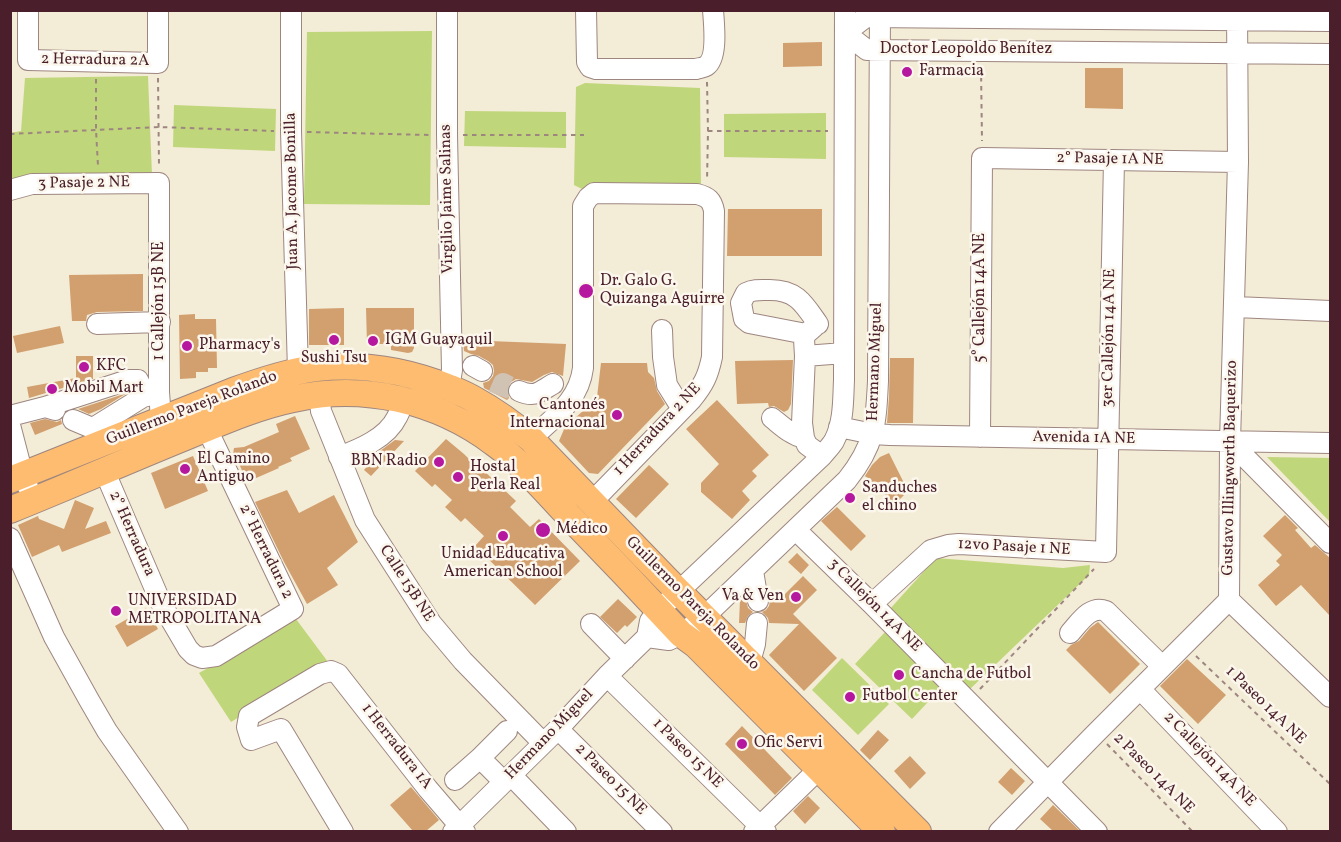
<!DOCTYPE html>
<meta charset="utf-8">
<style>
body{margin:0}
#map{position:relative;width:1341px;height:842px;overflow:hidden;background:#f3ecd6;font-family:Vollkorn,serif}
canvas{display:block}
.frame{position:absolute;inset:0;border:12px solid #4a1f2b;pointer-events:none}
</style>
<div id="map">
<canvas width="1341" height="842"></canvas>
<div class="frame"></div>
</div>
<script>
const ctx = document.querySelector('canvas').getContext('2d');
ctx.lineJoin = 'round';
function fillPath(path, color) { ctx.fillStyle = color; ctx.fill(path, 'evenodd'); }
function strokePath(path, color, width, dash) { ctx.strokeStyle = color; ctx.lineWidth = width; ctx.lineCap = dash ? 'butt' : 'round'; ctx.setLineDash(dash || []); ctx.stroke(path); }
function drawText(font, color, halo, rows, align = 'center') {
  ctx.font = font + ' Vollkorn,serif'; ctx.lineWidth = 5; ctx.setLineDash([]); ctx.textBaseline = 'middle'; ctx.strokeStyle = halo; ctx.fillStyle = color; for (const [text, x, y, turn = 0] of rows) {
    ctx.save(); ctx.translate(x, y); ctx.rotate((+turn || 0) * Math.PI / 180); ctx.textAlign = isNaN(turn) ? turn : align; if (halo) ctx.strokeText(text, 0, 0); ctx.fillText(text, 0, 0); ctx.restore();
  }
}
fillPath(new Path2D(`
 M432,31l-2,174 -126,-1 3,-172z
 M148,76l4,99 -141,9 -1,-51 11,-2 4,-53z
 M585,83l115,5 1,101 -117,1 -10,-5 2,-98z
 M174,105l102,4 -1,42 -102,-4z
 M465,111l101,1v36l-102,-2z
 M826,113v46l-102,-2v-43z
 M1267,457l63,1v64z
 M936,558l127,10 27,-3 -1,10 -119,114 -81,-79z
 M296,619l32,43 -97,60 -32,-49z
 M886,631l57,55 -31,33 -57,-55z
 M842,658l47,46 -31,31 -46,-45z`), '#c0d67a');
fillPath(new Path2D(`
 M822,42v24l-39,1v-24z
 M1085,68h38v41l-38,-1z
 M728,209h94v47h-95z
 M143,274v37l-46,1 -10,3 -1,6h-14l-3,-46z
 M344,308v37h-35v-36z
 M366,308h48v40l-2,4 -4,1 -17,-3v-6h-24z
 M195,314v5h21l1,49h-9v4h-12v6l-16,1 -1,-64z
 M60,326l4,17 -47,10 -4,-17z
 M463,340l103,4 -3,32 -11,-4 -8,3 -12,7 -16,-3 -5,3 -3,4 -1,6 2,6 -2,2 -23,-12 -1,-5 6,-2 4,-5 1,-5 -1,-6 -5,-4 -9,-5 -8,-2 -7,-3z
 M76,356h17v23l-64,19 -2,-11 49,-9z
 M890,358h24l-1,65h-26l2,-26z
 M793,360l-2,44 -3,6 -4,2 -10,-6 -5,1 -1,-4 -31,1 -2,-43z
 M601,363h46l1,9 6,6 3,13 8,13 -67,70 -9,-1 -30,-32 6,-14 28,-25 4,-5z
 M127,393l-26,16 -12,5 -11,-5z
 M717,400l52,55 -17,16 5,5 -15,15 8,9 -18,19 -31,-27v-9l18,-19 -33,-35z
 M295,416l15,33 -20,9 2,3 -14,6 1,1 -32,14 -10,-23 -4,-5 1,-6 10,-1 35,-15 -3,-8z
 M45,419l12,3 4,-2 1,4 -27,11 -5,-12z
 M446,439l18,15 16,16 2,-1 34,32 -6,6 20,20 9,-8 41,42 -45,44 -60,-59 9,-10 -19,-18 -4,4 -16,-15 7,-7 -17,-16 -3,3 -17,-16z
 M395,440l9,1 -33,35 -7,-6 16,-19z
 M889,453l19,38 -13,13 -30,-28 7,-11 8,-8z
 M193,456l15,35 -43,18 -14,-36z
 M649,465l20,19 -33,34 -20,-19z
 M287,490l12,23 35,-18 24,47 -31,26 11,17 -31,19 -23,-42 -29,-60z
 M75,500l19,8 -9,21 21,-8 5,12 -49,19 -3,-7 -27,12 -14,-32 20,-9 1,3 25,10z
 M837,507l29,29 -15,15 -30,-30z
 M1285,515l13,13 -3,2 16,18 4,-3 15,13v58l-29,-31 -25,21 -18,-21 22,-20 -4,-4 6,-6 -19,-19z
 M797,553l12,12 -8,9 -13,-12z
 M803,576l14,14 -24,24 44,44 -33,33 -35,-36 30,-31 -30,-1 -1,-5 -6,-6 4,-2 3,-4 1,-5h8z
 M618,599l19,18 -10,10 -2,-2 -8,8 -17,-16z
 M740,600h6l2,8 5,4 -5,4 -3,7h-6z
 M146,608l12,21 -31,18 -12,-21z
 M1098,622l42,42 -30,30 -44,-44 5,-5 8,-4 11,-13z
 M1187,659l39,36 -28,29 -38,-38z
 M742,726l50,52 -17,17 -50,-51z
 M878,730l11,10 -19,20 -10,-10z
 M910,756l16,17 -16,16 -16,-18z
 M1011,768l14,13 -13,14 -14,-13z
 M411,787l28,33 -13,11h-13l-23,-26z
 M808,796l12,12 -15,16 -12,-13z
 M1053,805l27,26h-27l-13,-12z`), '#d29f6f');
strokePath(new Path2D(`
 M498,395l5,-12 16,8`), '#d1c3b4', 20, [20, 10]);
const minor = new Path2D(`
 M28,10v50l130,3v-53
 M291,10v121l7,240
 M447,10v125l5,235 -3,18
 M586,10l1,52 3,5 6,2h100c3,-1 7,-1 10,-3 12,-8 8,-42 7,-56
 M845,10l-1,370c-1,20 0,42 -10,61 -3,5 -8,10 -12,15l-163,154 -9,11 -3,16 22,3 12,-6 23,-17 143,-137c28,-35 29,-56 31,-99l2,-371
 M1330,21l-464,-4 -21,16 22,17 463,4
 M10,190l22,-6 127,-1v209l2,27
 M1235,307l95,4
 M97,324l63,-2
 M814,327l-8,7 -2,5 1,17 -3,67 2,15 3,7 15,11
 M662,330l1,27 4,28 15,24
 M806,334l-57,-11 -5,-4 -3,-16 5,-10c8,-4 15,-3 24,-3 27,0 34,14 48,34
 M805,356l39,-3
 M473,366l9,5
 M519,391c16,7 20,1 34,-7
 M319,394l2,17 44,109 66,103 32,38 80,82
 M45,407l83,-27h10l2,4 3,13
 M10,416l35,-9 10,3
 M772,418c10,8 19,17 32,20
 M73,420l31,13
 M10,425l13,50 5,12
 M839,427l34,7 17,1 440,8
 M93,428l50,-31 11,-3
 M980,437l2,-279 256,4
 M531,439c23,-22 48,-38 52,-71v-162l5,-8 6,-5 103,1c11,3 15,6 17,17l-2,146c-4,19 -8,27 -20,42l-100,103
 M1230,442l100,101
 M339,457c21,-8 48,-19 58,-40 3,-5 5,-12 7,-17
 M104,470l57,133 27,46 6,6 8,3 14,-2 77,-47 -86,-180
 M801,535l71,69 225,228
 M10,538l44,99 35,63 18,31 71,101
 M753,571l5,30
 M1229,600l101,97
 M872,604l59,-54 17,-5 11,-1 147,8 8,-392
 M591,624l34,35
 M1070,633c10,-11 20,-28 36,-22l56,55
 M750,662l5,-18 2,-21
 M607,676l159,156
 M1140,689l137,143
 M558,729l104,103
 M480,758l27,-27
 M511,775l55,57
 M455,780l25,-22 24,24
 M343,832l-62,-103 -30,11 -4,-13 2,-11 71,-42 11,-3 7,3 90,115 37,43
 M453,832l105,-103 49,-53 40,-39
 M754,832l65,-63
 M999,832l97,-99 133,-133 1,-158 8,-280 -1,-152`);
const major = new Path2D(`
 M10,480l223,-89c27,-10 54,-19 83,-23 46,-5 92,3 134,20 9,4 17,7 25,12 20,11 38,24 56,39l135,140 252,253
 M10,510c57,-23 112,-47 168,-70 37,-15 76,-33 115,-41 70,-16 144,1 201,44 28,20 51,48 75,73 38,39 75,78 112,118l15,11 186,187`);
strokePath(minor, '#9e8680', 22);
strokePath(major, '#9e8680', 28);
strokePath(new Path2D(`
 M981,68l1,73
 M158,78l1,88
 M96,79v51l2,36
 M707,82l1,49 -1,50
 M708,131h120
 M307,132l123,3
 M10,134l149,-7 115,4
 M463,135h121
 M1196,656l134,128
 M980,689l114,-120
 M1107,744l86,88`), '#9e8680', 2, [4.5, 4.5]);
strokePath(minor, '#fff', 20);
strokePath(major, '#fdbc6f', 26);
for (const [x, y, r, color] of [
 [907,72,6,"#b5179e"],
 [586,291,8,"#b5179e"],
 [334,340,6,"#b5179e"],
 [373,341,6,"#b5179e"],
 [187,346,6,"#b5179e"],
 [84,367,6,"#b5179e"],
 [52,389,6,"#b5179e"],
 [617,415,6,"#b5179e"],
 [439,462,6,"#b5179e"],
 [185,469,6,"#b5179e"],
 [458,477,6,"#b5179e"],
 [850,498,6,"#b5179e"],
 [543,530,8,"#b5179e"],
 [503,536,6,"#b5179e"],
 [796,597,6,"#b5179e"],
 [116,611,6,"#b5179e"],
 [899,675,6,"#b5179e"],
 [850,697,6,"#b5179e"],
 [742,744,6,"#b5179e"]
]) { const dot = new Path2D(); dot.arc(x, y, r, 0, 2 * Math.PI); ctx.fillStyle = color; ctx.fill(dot); strokePath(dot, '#fbf7ec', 2); }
drawText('16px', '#4a1f2b', '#fbf7ec', [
 ["Doctor Leopoldo Benítez",966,50],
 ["2 Herradura 2A",95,61,1],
 ["2° Pasaje 1A NE",1110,160,1],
 ["3 Pasaje 2 NE",84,184,-1],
 ["Juan A. Jacome Bonilla",293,191,-91],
 ["Virgilio Jaime Salinas",448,199,-91],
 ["5° Callejón 14A NE",981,298,-90],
 ["1 Callejón 15B NE",160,301,-90],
 ["3er Callejón 14A NE",1110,338,-89],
 ["Hermano Miguel",876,362,-88],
 ["Guillermo Pareja Rolando",192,409,-21],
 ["1 Herradura 2 NE",658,430,-47],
 ["Avenida 1A NE",1084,439,1],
 ["Gustavo Illingworth Baquerizo",1231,468,-89],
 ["2° Herradura",131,534,66],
 ["12vo Pasaje 1 NE",1014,548,3],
 ["2° Herradura 2",265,552,64],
 ["Calle 15B NE",406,584,57],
 ["Guillermo Pareja Rolando",692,604,45],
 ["3 Callejón 14A NE",874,606,45],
 ["1 Paseo 14A NE",1265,706,44],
 ["Hermano Miguel",550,735,-46],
 ["1 Herradura 1A",396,747,52],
 ["1 Paseo 15 NE",687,754,45],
 ["2 Callejón 14A NE",1209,760,46],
 ["2 Paseo 14A NE",1153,774,45],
 ["2 Paseo 15 NE",610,780,45]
]);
drawText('16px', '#4a1f2b', '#fbf7ec', [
 ["Farmacia",919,72],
 ["Dr. Galo G.",600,282],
 ["Quizanga Aguirre",600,300],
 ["IGM Guayaquil",385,341],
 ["Pharmacy's",199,346],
 ["Sushi Tsu",334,359,"center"],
 ["KFC",96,367],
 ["Mobil Mart",64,389],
 ["Cantonés",605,406,"right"],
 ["Internacional",605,424,"right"],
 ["El Camino",197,460],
 ["Antiguo",197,478],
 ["BBN Radio",427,462,"right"],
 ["Hostal",470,468],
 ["Perla Real",470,486],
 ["Sanduches",862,489],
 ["el chino",862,507],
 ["Médico",556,530],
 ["Unidad Educativa",503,555,"center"],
 ["American School",503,573,"center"],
 ["Va & Ven",784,597,"right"],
 ["UNIVERSIDAD",128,602],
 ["METROPOLITANA",128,620],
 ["Cancha de Futbol",911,675],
 ["Futbol Center",862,697],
 ["Ofic Servi",754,744]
], 'left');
</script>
